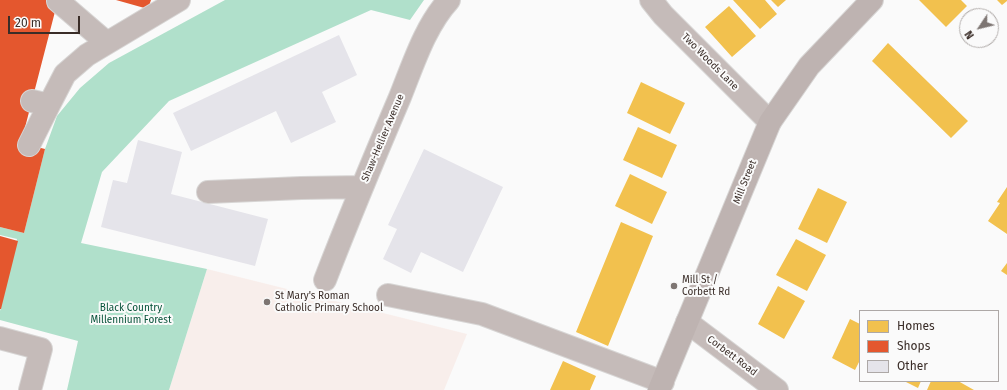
<!DOCTYPE html>
<style>
body{margin:0}
#map{position:relative;width:1007px;height:390px;overflow:hidden;background:#fafafa;font-family:"Fira Sans",sans-serif}
canvas{display:block}
.legend{position:absolute;left:859px;top:310px;width:140px;height:72px;box-sizing:border-box;background:#fafafa;border:1px solid #ada8a6;margin:0;padding:5px 7px;list-style:none;font-size:12px;color:#3a2d28}
.legend li{display:flex;align-items:center;gap:8px;height:20px}
.legend b{width:20px;border:1px solid #ada8a6}
.north{position:absolute;left:959px;top:8px;width:40px;height:40px;box-sizing:border-box;background:#fafafa;border:1px solid #ada8a6;border-radius:50%;rotate:235deg;font-size:11px;font-weight:700;line-height:16px;text-align:center;color:#3a2d28}
.north::after{content:'';display:block;margin:auto;width:14px;height:18px;background:#7d7572;clip-path:polygon(50% 0,100% 100%,50% 72%,0 100%)}
.scale{position:absolute;left:8px;top:16px;width:72px;height:18px;box-sizing:border-box;border:2px solid #3a2d28;border-top:0;padding-left:5px;font-size:12px;line-height:14px;white-space:nowrap;color:#3a2d28;-webkit-text-stroke:3px #fafafa;paint-order:stroke}
</style>
<div id="map">
<canvas width="1007" height="390"></canvas>
<ul class="legend">
<li><b style="height:11px;background:#f2c14e"></b>Homes</li>
<li><b style="height:11px;background:#e4572e"></b>Shops</li>
<li><b style="height:11px;background:#e5e4ea"></b>Other</li>
</ul>
<div class="north">N</div>
<div class="scale">20 m</div>
</div>
<script>
const ctx = document.querySelector('canvas').getContext('2d');
ctx.lineJoin = 'round';
function fillPath(path, color) { ctx.fillStyle = color; ctx.fill(path, 'evenodd'); }
function strokePath(path, color, width, dash) { ctx.strokeStyle = color; ctx.lineWidth = width; ctx.lineCap = dash ? 'butt' : 'round'; ctx.setLineDash(dash || []); ctx.stroke(path); }
function drawText(font, color, halo, rows, align = 'center') {
  ctx.font = font + ' "Fira Sans",sans-serif'; ctx.lineWidth = 4; ctx.setLineDash([]); ctx.textBaseline = 'middle'; ctx.strokeStyle = halo; ctx.fillStyle = color; for (const [text, x, y, turn = 0] of rows) {
    ctx.save(); ctx.translate(x, y); ctx.rotate((+turn || 0) * Math.PI / 180); ctx.textAlign = isNaN(turn) ? turn : align; if (halo) ctx.strokeText(text, 0, 0); ctx.fillText(text, 0, 0); ctx.restore();
  }
}
fillPath(new Path2D(`
 M207,269l260,65 -23,56h-275z`), '#f8eeeb');
fillPath(new Path2D(`
 M225,0h199l-14,20 -39,-10 -202,91 -67,71 -21,71 126,26 -38,121h-102l11,-49 -78,-21v-9l17,-72 -17,-4v-8l24,6 21,-84 12,-33 23,-28 29,-25z`), '#b0e0cb');
fillPath(new Path2D(`
 M733,0h32l12,14 -17,15z
 M771,0h15l-8,7z
 M919,0h42l6,6 -21,21z
 M997,0h10v1l-5,4z
 M729,6l27,30 -24,21 -27,-30z
 M888,43l80,78 -17,17 -79,-77z
 M641,82l44,21 -15,31 -43,-21z
 M638,127l39,18 -15,33 -39,-18z
 M630,174l37,18 -15,32 -37,-18z
 M1007,187v47l-19,-13 12,-18 -3,-1z
 M818,188l29,14 -20,41 -29,-14z
 M621,222l32,14 -45,110 -32,-14z
 M796,239l30,16 -19,36 -31,-16z
 M1007,263v12l-6,-4z
 M778,286l27,15 -21,38 -26,-15z
 M850,319l10,5v36l-5,10 -23,-12z
 M563,361l33,15 -6,14h-40z
 M904,381h17l-3,7z
 M931,381h27l16,9h-47z`), '#f2c14e');
fillPath(new Path2D(`
 M0,0h58l-37,143 24,6 -21,84 -24,-6z
 M116,0h35l-3,9z
 M0,236l18,5 -17,68h-1z`), '#e4572e');
fillPath(new Path2D(`
 M339,35l18,40 -35,17 14,30 -45,21 -15,-32 -85,40 -18,-38z
 M138,140l44,12 -11,42 97,25 -13,47 -154,-39 12,-47 14,3z
 M424,149l79,38 -40,85 -42,-20 -10,21 -28,-14 14,-30 -9,-4z`), '#e5e4ea');
const minor = new Path2D(`
 M651,0l12,15 107,107
 M107,43l72,-43
 M49,105l16,-31 22,-19 20,-12 -49,-42
 M29,145l20,-40 -17,-4
 M208,192l93,-4 61,-1
 M325,280c24,-62 49,-122 75,-183 13,-32 25,-71 49,-97
 M388,295l94,19 181,68
 M687,322l90,68
 M0,338l41,11 -11,41`);
const major = new Path2D(`
 M659,390l111,-268 39,-56 63,-66`);
strokePath(minor, '#d7d5d4', 24);
strokePath(major, '#d7d5d4', 24);
strokePath(minor, '#c5bbb9', 22);
strokePath(major, '#beb3b1', 22);
for (const [x, y, r, color] of [
 [674,286,4,"#7d7572"],
 [267,302,4,"#7d7572"]
]) { const dot = new Path2D(); dot.arc(x, y, r, 0, 2 * Math.PI); ctx.fillStyle = color; ctx.fill(dot); strokePath(dot, '#fafafa', 1.5); }
drawText('10px', '#3a2d28', '#fafafa', [
 ["Two Woods Lane",710,62,45],
 ["Shaw-Hellier Avenue",383,138,-67],
 ["Mill Street",745,182,-68],
 ["Corbett Road",732,356,37]
]);
drawText('10px', '#3a2d28', '#fafafa', [
 ["Mill St /",682,280],
 ["Corbett Rd",682,292],
 ["St Mary's Roman",275,296],
 ["Catholic Primary School",275,308]
], 'left');
drawText('10px', '#055138', '#fafafa', [
 ["Black Country",131,308],
 ["Millennium Forest",131,320]
]);
</script>
